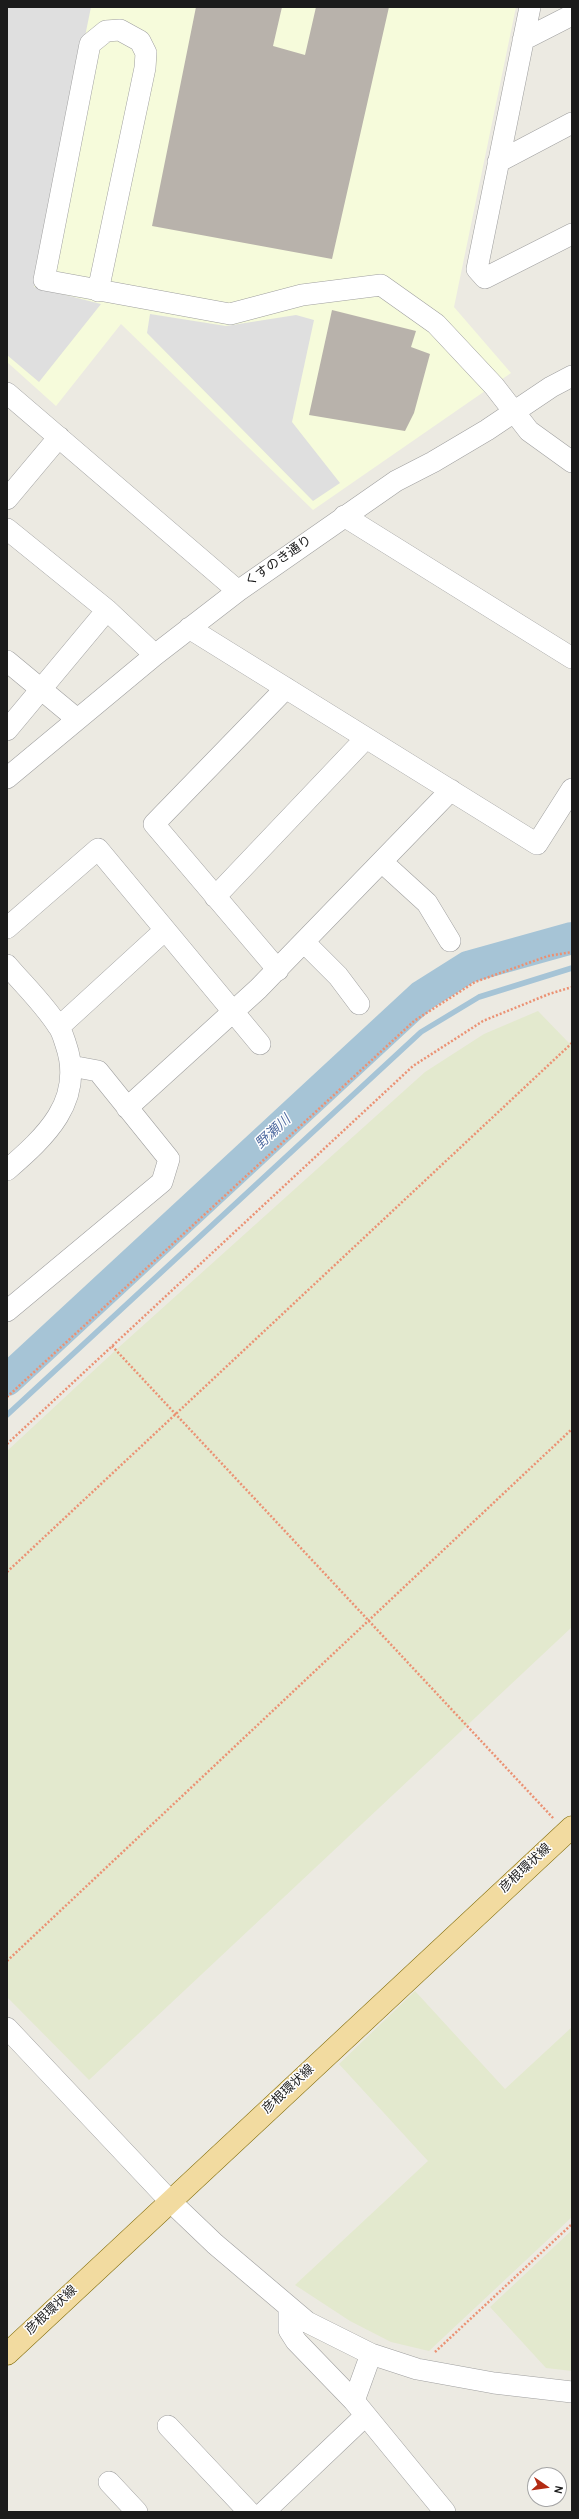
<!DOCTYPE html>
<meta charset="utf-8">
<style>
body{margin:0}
#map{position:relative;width:579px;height:2519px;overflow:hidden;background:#eceae2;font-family:Overpass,sans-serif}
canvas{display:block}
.frame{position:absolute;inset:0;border:8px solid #1b1b1b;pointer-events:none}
.north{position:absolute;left:527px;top:2467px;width:40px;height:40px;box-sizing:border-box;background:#fff;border:1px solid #a4a4a4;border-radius:50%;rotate:103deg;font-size:11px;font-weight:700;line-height:16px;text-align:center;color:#1b1b1b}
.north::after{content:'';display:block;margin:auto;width:14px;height:18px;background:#b32b13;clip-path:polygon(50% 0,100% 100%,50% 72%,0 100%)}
</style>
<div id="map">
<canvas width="579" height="2519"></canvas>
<div class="frame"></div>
<div class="north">N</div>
</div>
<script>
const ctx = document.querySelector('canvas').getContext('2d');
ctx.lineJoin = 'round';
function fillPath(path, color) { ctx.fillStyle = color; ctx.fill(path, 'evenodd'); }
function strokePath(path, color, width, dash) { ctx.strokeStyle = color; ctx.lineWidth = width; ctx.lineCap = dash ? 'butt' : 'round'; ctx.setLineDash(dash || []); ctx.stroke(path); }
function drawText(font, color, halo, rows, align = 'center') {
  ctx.font = font + ' Overpass,"Noto Sans JP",sans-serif'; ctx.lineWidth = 3; ctx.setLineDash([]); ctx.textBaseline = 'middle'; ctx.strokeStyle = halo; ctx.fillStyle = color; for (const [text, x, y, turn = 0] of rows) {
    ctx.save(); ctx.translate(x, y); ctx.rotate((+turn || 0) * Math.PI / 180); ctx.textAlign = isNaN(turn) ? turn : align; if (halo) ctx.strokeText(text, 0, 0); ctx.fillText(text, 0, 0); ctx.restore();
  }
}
fillPath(new Path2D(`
 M7,7h509l-62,300 57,66 -198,137 -192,-186 -65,82 -49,-44z`), '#f6fbdb');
fillPath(new Path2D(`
 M538,1011l31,32 3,-3v587l-483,453 -82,-83v-546l111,-103 307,-276 59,-38z
 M415,1991l90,98 67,-62v190l-143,134 -38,-9 -41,-21 -55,-36 133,-124 -89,-97z
 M572,2230v141l-26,-3 -56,-61z`), '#e3e9ce');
fillPath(new Path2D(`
 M7,7h84l-57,280 67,17 -62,78 -32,-27z
 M150,314l76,12 70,-11 18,5 -22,102 48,61 -27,18 -166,-168z`), '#dfdfdf');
strokePath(new Path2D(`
 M7,1415l414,-383 58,-35 93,-29`), '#a6c4d6', 5.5);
strokePath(new Path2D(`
 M7,1380l415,-384 46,-29 104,-29`), '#a6c4d6', 32);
fillPath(new Path2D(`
 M196,7h86l-9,39 32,9 11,-48h73l-57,252 -180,-33z
 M332,310l84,21 -5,16 19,7 -16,59 -9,18 -96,-16z`), '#b8b2ab');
const minor = new Path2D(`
 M530,7l-53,262 8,9 87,-44
 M523,40l49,-25
 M498,162l74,-39
 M98,291l47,-223 1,-15 -6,-12 -20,-11 -14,1 -16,13 -46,236 186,34 72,-19 79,-10 55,39 58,62 35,45 43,31
 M7,393l231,198
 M7,499l52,-62
 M344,516l228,142
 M7,529l100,81 48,45
 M189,628l348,216 35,-55
 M7,661l70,58
 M7,730l100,-120
 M7,778l148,-123 83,-64 158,-110 37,-19 54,-32 64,-43 21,-11
 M382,862l45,41 23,38
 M215,897l151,-159
 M7,928l91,-79 162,195
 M304,942l34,34 21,28
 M7,965c17,20 37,39 51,61 4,5 6,13 8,19 19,56 -21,92 -59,125
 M278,970l-124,-146 132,-136
 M59,1027l106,-97
 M127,1108l131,-119 193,-199
 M7,1311l155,-129 7,-23 -71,-88 -27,-5
 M7,2028l163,173 45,43 92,78 64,32 46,15 77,14 78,9
 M289,2307v23l7,11 58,60
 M371,2354l-17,47 91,111
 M168,2426l81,86
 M109,2482l28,30
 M264,2512l101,-96`);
const major = new Path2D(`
 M7,2354l565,-527`);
strokePath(minor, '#9f9f9f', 22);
strokePath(major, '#846f0e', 23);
strokePath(new Path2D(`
 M112,1346l442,473
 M7,1397l407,-376 61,-39 73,-26 24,-4
 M7,1444l406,-378 70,-45 66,-27 23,-7
 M7,1572l565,-529
 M7,1961l565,-532
 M435,2352l137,-128`), '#eb9173', 2.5, [2, 2]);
strokePath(minor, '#fff', 21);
strokePath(major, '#f2dba0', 22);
drawText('13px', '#1b1b1b', '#fff', [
 ["くすのき通り",279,562,-35],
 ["彦根環状線",526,1869,-43],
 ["彦根環状線",289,2090,-43],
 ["彦根環状線",52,2311,-43]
]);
drawText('italic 14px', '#526da1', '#fff', [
 ["野瀬川",274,1133,-43]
]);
</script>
